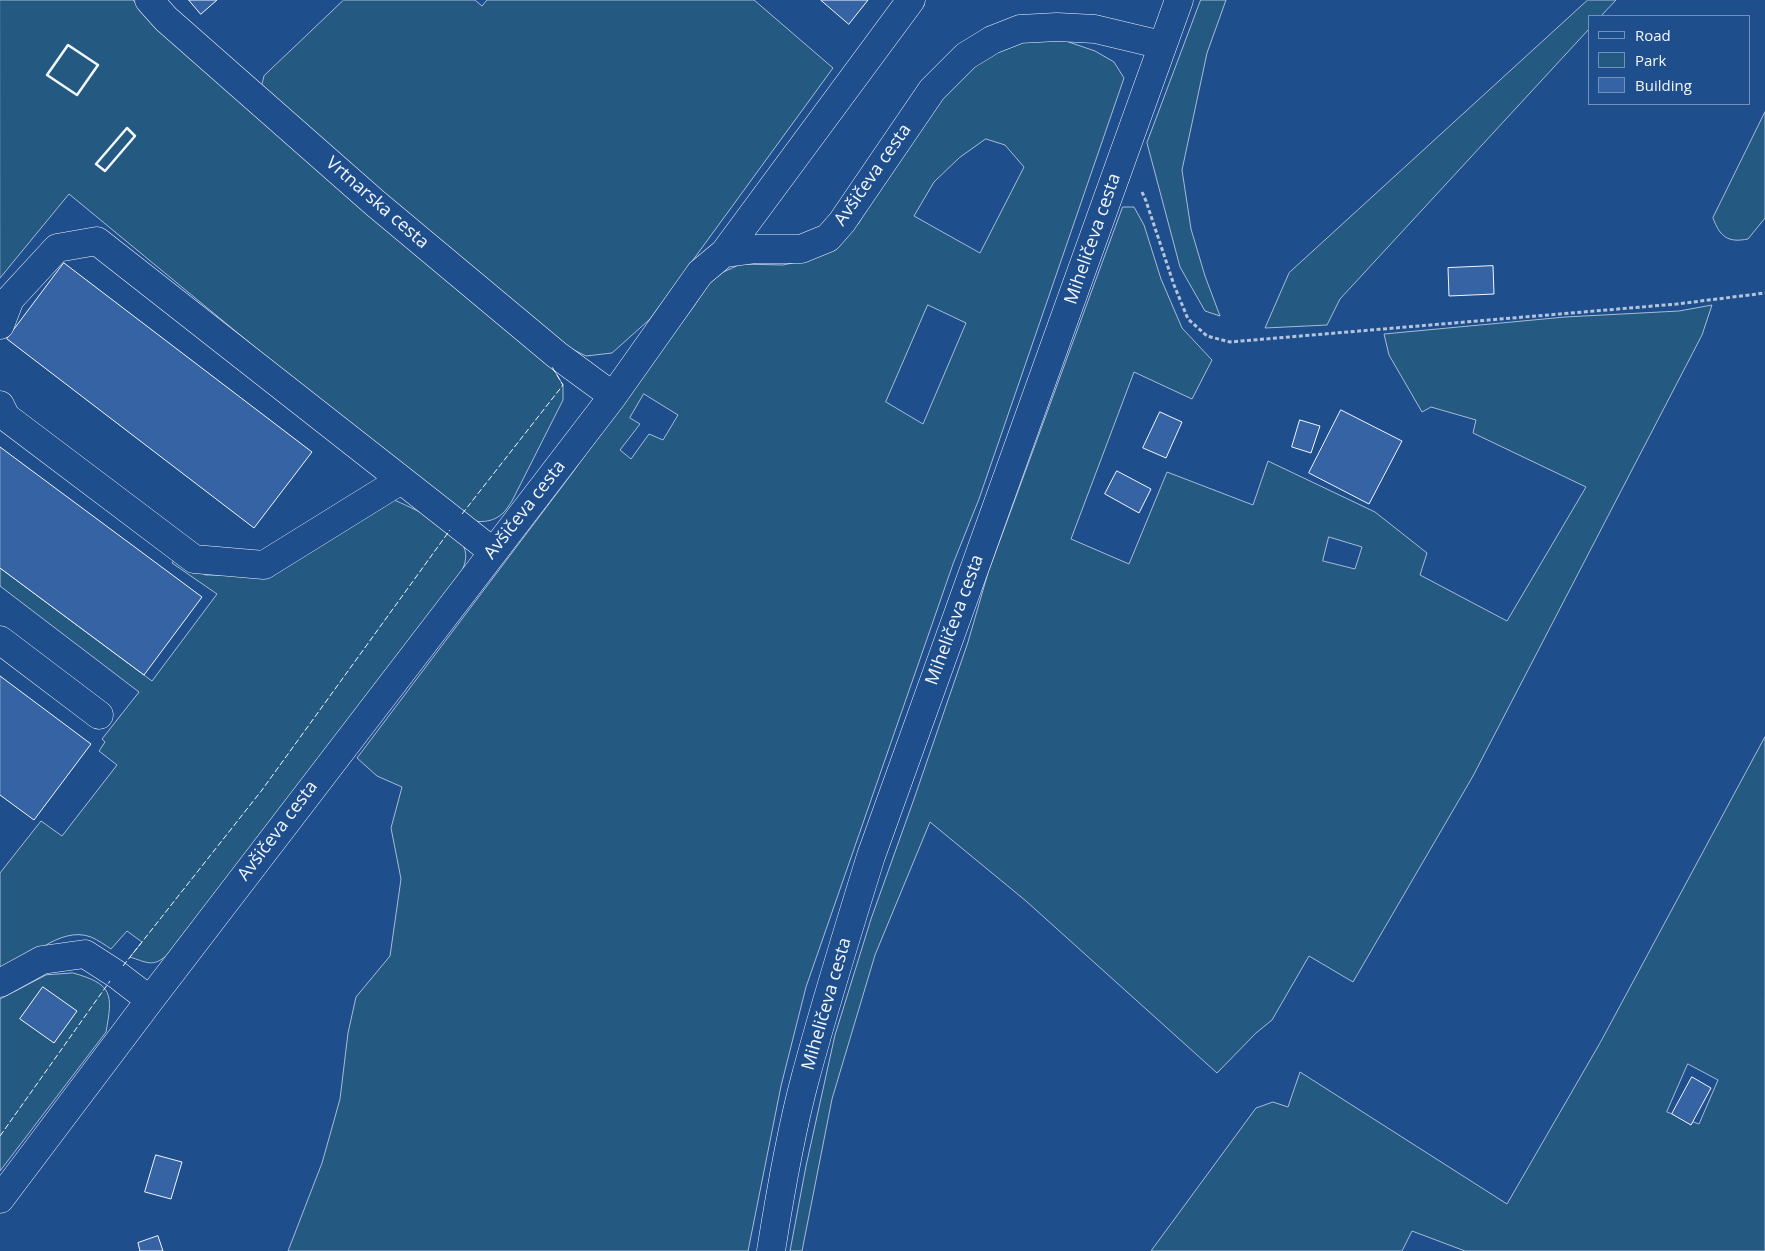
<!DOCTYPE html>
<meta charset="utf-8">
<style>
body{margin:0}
#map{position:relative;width:1765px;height:1251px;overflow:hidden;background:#1f4e8c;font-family:"Open Sans",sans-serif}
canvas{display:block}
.legend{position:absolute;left:1588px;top:15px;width:162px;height:90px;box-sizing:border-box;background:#1f4e8c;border:1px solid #7391ba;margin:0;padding:6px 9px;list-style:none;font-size:15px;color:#f2f6ff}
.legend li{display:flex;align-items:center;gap:10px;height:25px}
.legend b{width:25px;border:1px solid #7391ba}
</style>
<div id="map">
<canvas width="1765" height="1251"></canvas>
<ul class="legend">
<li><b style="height:6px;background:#1f4e8c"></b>Road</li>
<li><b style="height:14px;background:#245a82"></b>Park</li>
<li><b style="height:14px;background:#3563a3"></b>Building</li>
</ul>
</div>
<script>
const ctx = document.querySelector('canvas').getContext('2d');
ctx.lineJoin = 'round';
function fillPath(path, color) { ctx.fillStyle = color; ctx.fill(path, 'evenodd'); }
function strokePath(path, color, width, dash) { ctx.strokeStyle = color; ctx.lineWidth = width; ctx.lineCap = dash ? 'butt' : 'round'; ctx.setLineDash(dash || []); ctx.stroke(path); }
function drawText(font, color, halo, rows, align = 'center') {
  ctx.font = font + ' "Open Sans",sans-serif'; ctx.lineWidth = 4; ctx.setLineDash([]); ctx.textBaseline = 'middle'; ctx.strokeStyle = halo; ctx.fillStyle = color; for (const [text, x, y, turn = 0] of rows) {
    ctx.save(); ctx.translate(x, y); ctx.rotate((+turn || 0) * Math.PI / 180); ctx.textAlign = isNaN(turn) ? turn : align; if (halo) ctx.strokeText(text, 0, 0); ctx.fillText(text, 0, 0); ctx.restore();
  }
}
const green = new Path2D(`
 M0,0h133l13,15 407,353 10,17v15l-51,101c-3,4 -6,10 -10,13 -11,10 -29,9 -41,3l-392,-323 -69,84z
 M344,0h131l7,6 5,-6h267l79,68 -183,251 -38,34 -26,3 -34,-17 -291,-251 3,-12z
 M1201,0h25l-19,53 -25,117 9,59 14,47 15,40 -15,-5 -25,-44 -33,-124z
 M1588,0h28l-15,16h-12v13l-249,270 -13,26 -62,3 24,-55z
 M1060,39l35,12 19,11 10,16 -145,421 -26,65 -147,423 -25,99 -33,165h-460l34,-88 11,-39 7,-25 8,-66 8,-36 34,-41 11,-77 -10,-51 11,-41 -25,-11 -20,-18 216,-286 60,-85 61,-81 14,-21 11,-11 22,-10 42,1 28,-6 20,-9 27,-26 21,-35 74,-106 37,-31 32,-10zM986,139l19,6 19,22 -44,86 -66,-37 20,-34 25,-24zM928,305l38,18 -43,101 -37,-22zM644,394l34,21 -15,25 -14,-6 -18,25 -11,-9 20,-26 -10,-6z
 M1765,112v106l-17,21c-20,4 -28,-2 -35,-21z
 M1123,207h11l10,18 17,54 21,49 30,32 -20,39 -58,-27 -63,167 58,25 38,-92 86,33 15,-44 107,51 52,41 -7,22 87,46 79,-134 -113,-54 3,-13 -45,-13 -9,5 -33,-57 -5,-21 181,-17 114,-6 33,-6 -10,30 -229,441 -120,206 -44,-26 -37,64 -16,13 -39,40 -191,-172 -96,-79 -55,133 -43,144 -30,152h-12l16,-85 29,-131 36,-116 43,-120 54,-157 20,-69zM1329,537l33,10 -7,22 -32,-8z
 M392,499c20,9 67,29 73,51 3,11 -3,21 -8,30l-290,375c-14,13 -21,7 -37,2l12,-15 -15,-11 -16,18c-6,-4 -13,-9 -20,-12 -32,-12 -64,25 -91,36v-100l41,-52 21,15 55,-71 -18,-14 6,-9 -3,-3 37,-47 -139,-106v-18l152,113 65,-87 -45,-31 2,-3 32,15h52z
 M1765,737v514h-300l-53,-20 -10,20h-251l105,-143 17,-6 15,5 12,-35 207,132 93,-161zM1688,1064l30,16 -19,44 -32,-12z
 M73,973c40,11 40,21 33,59l-106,139v-172l46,-24z`);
fillPath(green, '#245a82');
strokePath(green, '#a8bbd7', 1);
const building = new Path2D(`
 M189,0h28l-16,14z
 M821,0h47l-19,24z
 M64,263l248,189 -58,76 -247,-189z
 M1493,266l1,28 -45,2 -1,-28z
 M1341,410l61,31 -33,63 -60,-31z
 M1160,412l22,10 -16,36 -23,-10z
 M1300,420l20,6 -9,27 -19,-6z
 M0,447l202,150 -58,78 -144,-107z
 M1117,471l34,18 -12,24 -34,-19z
 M0,676l91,68 -57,76 -34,-25z
 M43,987l34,24 -23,32 -34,-24z
 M1692,1077l19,11 -20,37 -19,-11z
 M156,1155l26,7 -11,37 -26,-7z
 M158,1236l5,15h-23l-2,-8z`);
fillPath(building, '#3563a3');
strokePath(building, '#f2f6ff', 1);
const minor = new Path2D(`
 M149,0l17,19 209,184 182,152 56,41
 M724,253l187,-253
 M0,325l10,-26 47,-51 40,-7 395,310
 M0,405l6,12 188,142 70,6 137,-85
 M0,640l99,75
 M0,983l42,-23 43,-6 31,20 34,26
 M0,1199l150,-199 463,-604 87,-123 24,-20 31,-4h46l27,-11 14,-16 90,-132 34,-34 26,-16 28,-11 37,-2 38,2 67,16
 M771,1251c9,-57 19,-116 34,-172 20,-75 43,-149 66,-223l308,-856`);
strokePath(minor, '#f2f6ff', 29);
strokePath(new Path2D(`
 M1142,192l4,9 28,84 14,34 19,17 23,6 447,-38 88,-11`), '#b3c4dc', 3, [4, 2.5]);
strokePath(minor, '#1f4e8c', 28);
strokePath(new Path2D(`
 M462,514l101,-129 -11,-18
 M123,966l139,-176 188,-260
 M0,1136l110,-155`), '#f2f6ff', 1, [6, 2.5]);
strokePath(new Path2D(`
 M68,45l30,20 -21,30 -30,-20z
 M127,128l8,8 -30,35 -9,-7z`), '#f2f6ff', 2.5);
drawText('18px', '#f2f6ff', '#1f4e8c', [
 ["Avšičeva cesta",873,175,-55],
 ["Vrtnarska cesta",377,203,41],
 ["Miheličeva cesta",1093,239,-71],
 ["Avšičeva cesta",525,510,-52],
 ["Miheličeva cesta",955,620,-70],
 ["Avšičeva cesta",278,831,-53],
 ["Miheličeva cesta",827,1004,-74]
]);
</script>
